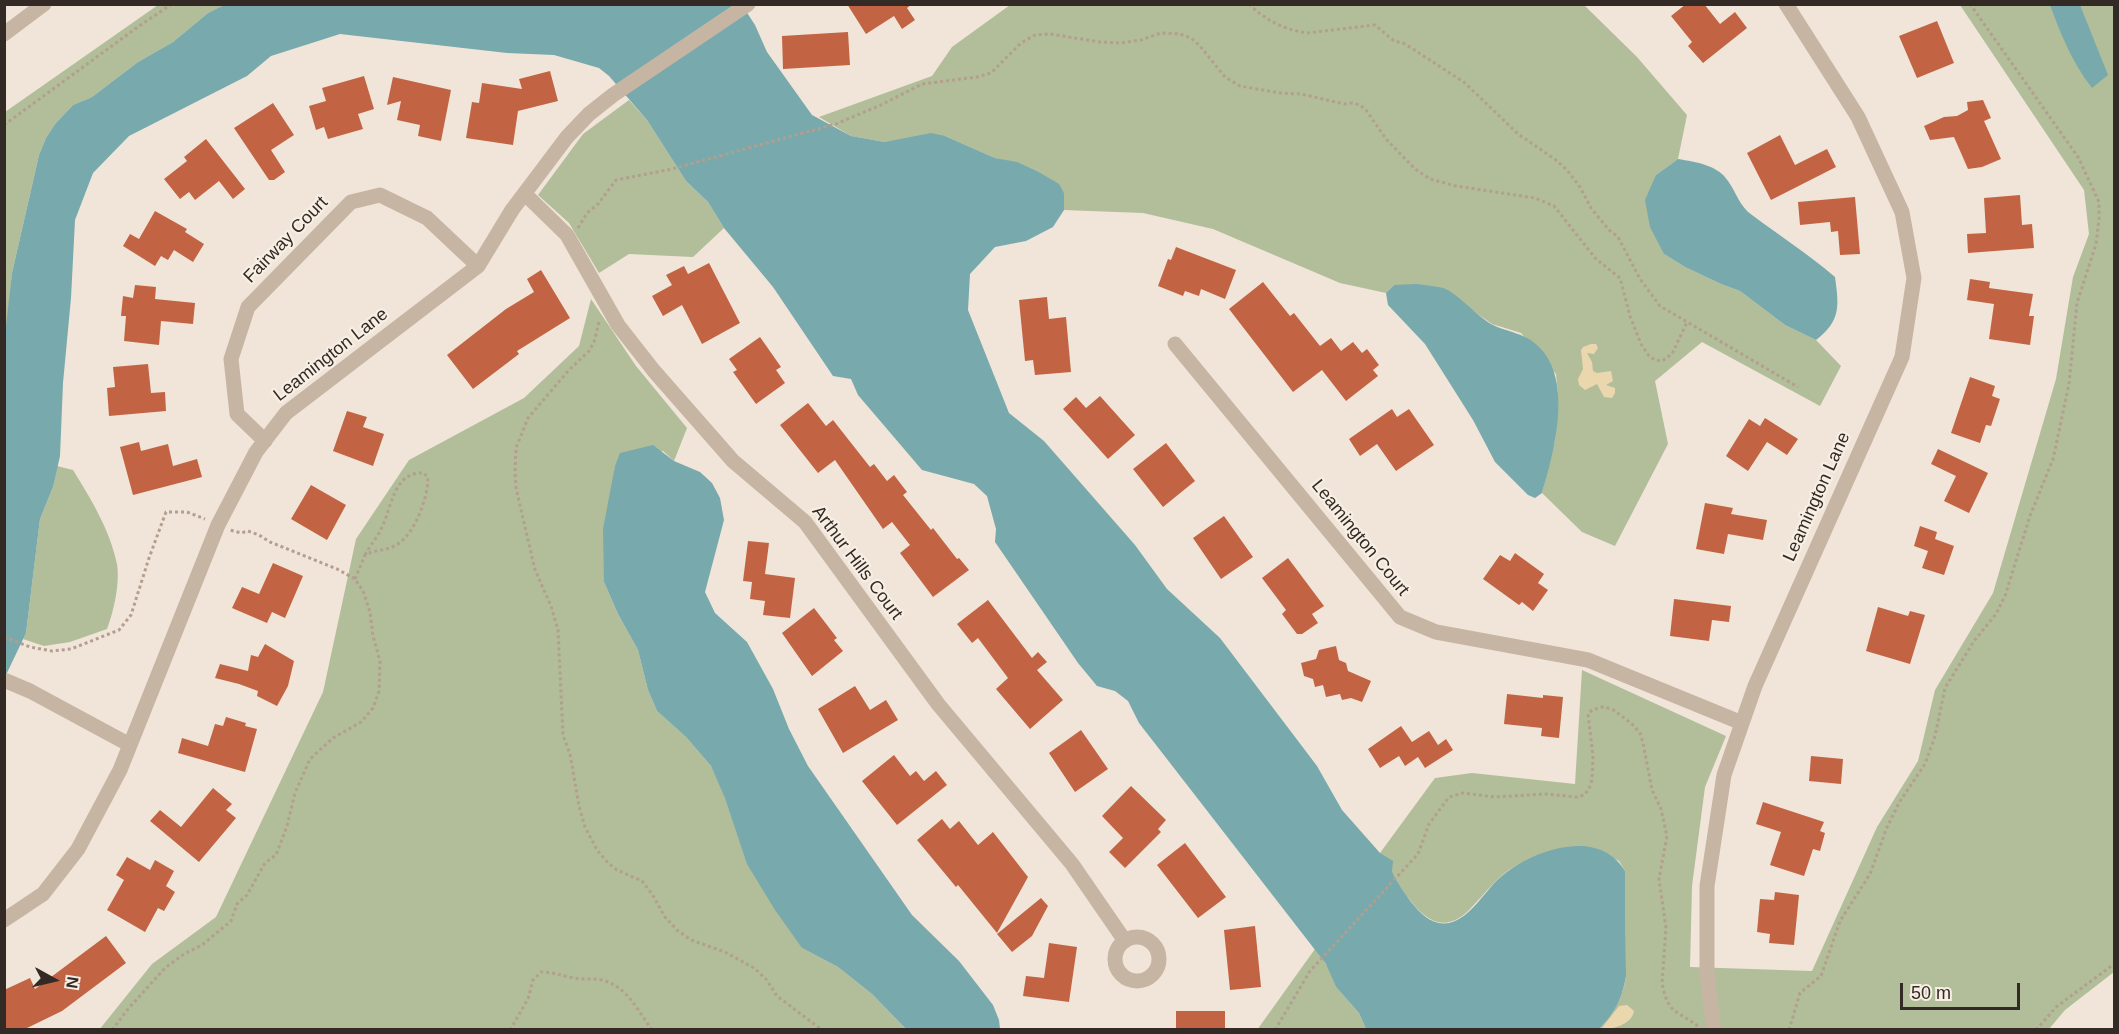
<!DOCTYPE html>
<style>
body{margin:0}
#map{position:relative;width:2119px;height:1034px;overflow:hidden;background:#f0e5d8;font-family:Helvetica,sans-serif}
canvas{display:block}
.frame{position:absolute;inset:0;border:6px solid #332a26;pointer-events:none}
.north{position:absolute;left:24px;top:950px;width:60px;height:60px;-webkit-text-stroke:4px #f8efe4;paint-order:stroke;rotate:98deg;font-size:16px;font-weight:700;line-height:24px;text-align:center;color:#332a26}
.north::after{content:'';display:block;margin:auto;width:21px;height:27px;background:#332a26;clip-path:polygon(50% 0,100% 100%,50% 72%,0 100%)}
.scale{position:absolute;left:1900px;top:983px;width:120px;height:27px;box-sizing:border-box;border:3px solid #332a26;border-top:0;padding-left:8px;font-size:18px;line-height:21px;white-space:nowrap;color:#332a26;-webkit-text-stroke:4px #f8efe4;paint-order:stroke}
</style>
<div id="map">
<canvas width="2119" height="1034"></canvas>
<div class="frame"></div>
<div class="north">N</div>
<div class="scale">50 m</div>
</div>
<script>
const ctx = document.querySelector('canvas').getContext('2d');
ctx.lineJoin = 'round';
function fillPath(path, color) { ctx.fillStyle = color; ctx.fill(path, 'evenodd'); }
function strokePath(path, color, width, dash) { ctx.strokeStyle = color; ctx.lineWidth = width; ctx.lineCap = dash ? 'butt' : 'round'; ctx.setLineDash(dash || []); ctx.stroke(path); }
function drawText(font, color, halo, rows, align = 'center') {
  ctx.font = font + ' Helvetica,sans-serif'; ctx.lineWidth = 4.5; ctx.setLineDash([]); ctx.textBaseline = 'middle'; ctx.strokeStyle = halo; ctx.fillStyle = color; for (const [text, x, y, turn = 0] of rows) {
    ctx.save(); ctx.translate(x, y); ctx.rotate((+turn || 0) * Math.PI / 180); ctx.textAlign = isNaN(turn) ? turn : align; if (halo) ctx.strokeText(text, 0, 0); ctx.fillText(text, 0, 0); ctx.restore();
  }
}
fillPath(new Path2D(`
 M158,5h66l-16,8 -35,29 -35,20 -46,35 -19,8 -18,19 -9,14 -7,17 -27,118 -7,70v-231z
 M1010,5h574l53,52 50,58 -9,44 -22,16 8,79 21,13 36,17 19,7 45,34 31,15 25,26 -21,40 -118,-64 -47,39 13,63 -53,102 -33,-14 -40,-39 13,-53 3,-46 -2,-20 -35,-41 -29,-9 -23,-16 -75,-23 -8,8 -46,-10 -127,-54 -70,-16 -79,-3v-17l-27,-22 -20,-8 -22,-5 -50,-22 -60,6 -34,-6 -32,-19 113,-41 20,-29z
 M1960,5h154v967l-49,38 -16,19h-450c15,-15 24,-32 27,-53l-1,-105 -6,-10 -28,-14c-18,4 -36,9 -54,13 -7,2 -16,3 -23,7 -17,9 -29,27 -43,41 -42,45 -71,-25 -91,-55l55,-75 37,-5 103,11 7,-114 144,66 -21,51 -13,99 -2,81 122,4 65,-144 41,-66 17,-71 58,-97 63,-214 17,-102 16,-43 -5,-44z
 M629,100l18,20 39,61 22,21 16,26 -31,29 -64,-3 -30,19 -30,-50 -31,-28 45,-61z
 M591,299l45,67 51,62 -13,33 -11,-10 -48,15 -11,116 14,32 20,36 10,40 9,21 29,26 25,29 91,182 36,19 34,27 34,35 -807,1 53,-66 64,-47 107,-225 33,-153 53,-79 115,-62 55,-52z
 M57,466l16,4c18,29 37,60 44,94 3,19 -3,47 -10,65l-37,13 -26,4 -21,-7 3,-6 14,-114 13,-32z
 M1315,949l13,18 8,20 23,26 7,16 -109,1z`), '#b1be99');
fillPath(new Path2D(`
 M1591,344h5l2,4 -4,6 -7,-1 5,9 1,9 4,2 14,-2 2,10 -7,4 9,3v5l-3,5 -8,-1 -7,-13 -12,6 -6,-5 -1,-6 5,-10 -2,-19 2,-3z
 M1627,1005l7,6c-2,13 -21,19 -33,18l18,-23z`), '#ebd7ae');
fillPath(new Path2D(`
 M224,5h518l13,20 12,27 45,63 39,21 34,6 46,-9 14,3 50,22 22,4 20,9 22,13 5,9v17l-11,17 -27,14 -31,6 -25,27 -2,36 41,103 35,28 91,104 32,44 53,49 97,128 25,44 38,43 13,8c0,3 -1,7 -1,10 2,7 15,25 19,31 10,12 21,24 38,21 23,-5 37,-35 54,-48 32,-26 96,-48 122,-4l1,105c-4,23 -11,37 -27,53h-233l-7,-16 -23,-26 -10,-23 -187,-241 -11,-22 -13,-10 -18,-5 -19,-23 -83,-121 1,-13 -9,-33 -13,-12 -52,-14 -64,-75 -7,-16 -18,-3 -60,-89 -49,-59 -16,-26 -22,-21 -39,-61 -38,-44 -10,-8 -45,-13 -47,-2 -167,-19 -69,22 -24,20 -118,60 -36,37 -18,47 -4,78 -8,85 -3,73 -7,31 -13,32 -14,114 -21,44 -1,-334 8,-70 27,-118 7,-17 9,-14 18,-19 19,-8 46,-35 35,-20 35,-29z
 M2050,5h30l28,70 -16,13c-20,-26 -31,-53 -42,-83z
 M1678,159c18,3 40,6 50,22 8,11 12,26 24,34 28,21 56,39 83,62 4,29 6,44 -19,63l-31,-15 -45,-34 -19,-7 -36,-17 -21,-13 -14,-27 -5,-27 11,-25z
 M1416,284c9,1 19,2 27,4 13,4 34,28 48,36 17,9 34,8 49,24 33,34 14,105 2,145l-7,5 -7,-3 -33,-33 -22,-42 -48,-76 -37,-39 -2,-12 8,-8z
 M653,445l21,16 26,11 12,11 8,15 4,22 -19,72 10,21 32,29 26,47 16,40 19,37 104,149 47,46 34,44 6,15 1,9h-94l-34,-35 -34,-27 -36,-19 -27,-38 -28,-46 -22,-66 -14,-32 -25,-29 -29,-26 -9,-21 -10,-40 -20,-36 -14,-32 -1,-53 12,-63 5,-13z`), '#78a9ac');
fillPath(new Path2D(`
 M847,4h65l-5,4 8,12 -13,9 -8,-13 -28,18z
 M1686,4h18l16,20 15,-12 12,16 -44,35 -15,-17 4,-4 -21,-26z
 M1937,21l17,42 -37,15 -18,-42z
 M848,32l2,33 -67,4 -1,-33z
 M550,71l8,30 -40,10 -5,34 -47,-7 6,-36 7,1 3,-20 40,6 -3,-10z
 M364,76l10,33 -16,5 5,15 -35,10 -4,-12 -8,3 -7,-24 17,-5 -4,-13z
 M393,77l58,13 -10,51 -23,-5 2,-11 -23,-5 4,-19 -14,4z
 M1983,100l8,18 -7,3 17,38 -19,8 -14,2 -14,-32 -24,3 -6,-14 20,-9 13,-1 11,-6 -1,-8z
 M273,103l21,32 -23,15 14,22 -11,8h-5l-35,-52z
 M1780,135l15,30 32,-16 9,18 -65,33 -24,-47z
 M206,139l39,50 -12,10 -14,-18 -24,19 -6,-8 -9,7 -16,-20 23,-18 -3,-4z
 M2020,195l2,30 10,-1 2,24 -66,5 -1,-19 19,-1 -2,-35z
 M1855,197l5,57 -20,1 -2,-24 -7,1 -1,-10 -30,3 -2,-23z
 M155,211l32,18 -2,3 19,12 -11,18 -19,-12 -6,10 -7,-4 -6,10 -32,-20 7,-12 9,5z
 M1176,247l60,23 -11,29 -24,-10 -2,7 -14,-5 -2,5 -25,-10 10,-27 3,1z
 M709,263l31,60 -38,21 -20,-39 -19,11 -11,-20 20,-11 -6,-10 18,-9 4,8z
 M541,270l29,48 -53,33 2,3 -46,35 -26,-34 59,-46 28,-17 -7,-13z
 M1970,279l20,3 -1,6 44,6 -4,22h5l-4,29 -41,-6 5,-35 -27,-4z
 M1263,282l27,34 4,-3 26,33 11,-8 10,13 12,-9 9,11 5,-4 12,16 -6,5 5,6 -32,25 -24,-31 -29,22 -64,-83z
 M135,285l21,2 -1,12 40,4 -2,21 -32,-3 -2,24 -35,-4 2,-25h-5l2,-20 10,2z
 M1047,297l2,22 17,-2 5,55 -36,3 -2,-15 -8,1 -6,-61z
 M760,337l21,30 -5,3 9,13 -29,21 -23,-32 4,-2 -8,-11z
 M148,364l3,29 14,-1 1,19 -57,5 -2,-28 8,-1 -2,-20z
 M1970,377l25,9 -3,10 8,3 -9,27 -5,-1 -6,18 -29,-10z
 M1100,396l35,39 -27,24 -45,-50 13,-12 10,11z
 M808,403l18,23 7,-6 37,47 4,-3 13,17 7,-6 13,17 -4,3 28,35 2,-2 24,31 2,-1 10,12 -36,27 -33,-44 10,-8 -18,-23 -9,7 -48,-69 -17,13 -38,-48z
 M1392,409l5,8 12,-8 25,36 -38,26 -19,-27 -17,12 -11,-17z
 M347,411l20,6 -4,10 21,7 -11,32 -40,-15z
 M1765,418l33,21 -11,16 -20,-13 -19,29 -22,-15 23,-37 11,7z
 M139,442l2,9 27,-7 5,22 24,-7 5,18 -69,18 -13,-48z
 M1166,443l29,38 -32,26 -30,-38z
 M1938,449l50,24 -19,40 -25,-12 12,-25 -25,-12z
 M311,485l35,20 -19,35 -36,-21z
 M1705,503l28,5 -2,6 36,6 -4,20 -35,-6 -4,20 -28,-5z
 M1224,516l29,41 -32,22 -28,-41z
 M1920,526l17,6 -2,7 19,7 -10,29 -22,-7 6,-17 -14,-5z
 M748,541l21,2 -4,31 30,4 -5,40 -27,-3 2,-14 -15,-2 2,-17 -9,-1z
 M1515,553l29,21 -6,9 10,7 -15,21 -11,-9 -3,3 -36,-26 17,-24 10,6z
 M1288,558l36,48 -12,8 6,9 -16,11h-5l-15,-20 4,-4 -24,-32z
 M273,563l30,13 -18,42 -13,-6 -5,11 -35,-15 10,-21 17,7z
 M1674,599l57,7 -2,16 -17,-2 -3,21 -39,-5z
 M988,600l44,58 6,-6 9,10 -10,8 26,30 -33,29 -34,-40 12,-11 -30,-40 -6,5 -15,-19z
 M1878,607l30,9 2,-5 15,4 -15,49 -44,-13z
 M814,608l23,30 -3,2 9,11 -31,25 -30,-43z
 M265,644l29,17 -6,25 -11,20 -20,-10 1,-5 -19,-7 -24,-6 5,-14 28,7 3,-16 7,2z
 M1336,646l3,14 7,3 2,8 23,10 -9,21 -11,-4 -9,2 -2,-6 -14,3 -3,-12 -8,2 -2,-8 -9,-3 -3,-13 15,-4 3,-9z
 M855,686l15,24 16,-10 12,20 -55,33 -25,-44z
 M1507,694l36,4v-3l20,2 -4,41 -18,-2 1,-8 -38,-4z
 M226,717l20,6 -1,3 12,3 -12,43 -67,-19 4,-15 26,8 7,-22 8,2z
 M1401,726l11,16 17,-11 9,14 8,-6 7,11 -28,18 -7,-11 -13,9 -6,-10 -19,12 -12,-19z
 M1081,730l27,39 -33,23 -26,-39z
 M894,755l16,21 6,-5 8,10 12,-10 11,14 -50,40 -35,-44z
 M1811,756l32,3 -2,25 -32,-3z
 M1131,786l35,34 -8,9 3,3 -36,36 -16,-16 14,-14 -21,-22z
 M213,788l19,16 -6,6 10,8 -37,44 -49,-41 10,-11 21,17z
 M1763,802l61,20 -4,9 5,2 -5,18 -7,-2 -9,27 -34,-11 11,-33 -25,-8z
 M942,819l8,10 9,-8 19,24 15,-13 35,45 -31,56 -39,-48 -2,2 -39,-47z
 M1185,843l41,54 -28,21 -41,-53z
 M127,857l23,13 5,-10 19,11 -8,15 9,6 -11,19 -6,-3 -13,24 -38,-22 17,-30 -8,-5z
 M1775,892l24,3 -5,50 -25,-2 1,-9 -13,-2 3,-33 14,1z
 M1041,898l7,8 -16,30 -20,16 -15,-18z
 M1255,926l6,61 -31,3 -6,-60z
 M106,936l20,27 -64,48 -37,18h-21v-39l26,-12 5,11z
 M1049,943l28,4 -8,55 -46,-6 3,-20 18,2z
 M1176,1011h49v18h-49z`), '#c26443');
strokePath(new Path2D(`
 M1249,4c16,16 36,26 58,29l68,-8 19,16 9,2 10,6 52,34 53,51 38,26 11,10 13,17 11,21 18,22 9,7 22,42 20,27 138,81
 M4,125l135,-99 33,-22
 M578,228l9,-15 11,-9 18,-24 56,-11 164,-45 45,-19 41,-21 55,-7 14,-4 30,-30 14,-8 15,-1 50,8 21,1 20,-3 20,-7 19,1 11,4 9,8 25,31 15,9 40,7 21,1 43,10 8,-1 8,2 6,5 20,29 29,30 15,10 26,7 79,12 19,8 42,53 24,19 10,38 11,28 8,12 6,4 7,1 10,-7 15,-32
 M599,322l-5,20 -5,9 -20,19 -41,48 -12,30 -1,25 1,15 19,82 16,36 7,24 5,105 7,19 9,52 6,21 12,23 11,13 9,7 25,11 10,13 13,23 12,13 14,10 34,12 29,16 12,11 11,17 45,34
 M355,579l10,-24c9,-5 18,-4 27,-8 21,-7 36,-49 36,-69l-4,-5c-30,-2 -32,33 -42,54 -4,10 -12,18 -17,28
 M4,637l26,10 22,4 19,-2 48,-19 12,-15 18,-57 17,-46h21l18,7
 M112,1030l16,-21 37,-41 19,-14 18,-9 29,-24 6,-17 10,-9 18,-32 11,-8 11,-29 8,-33 15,-34 23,-21 28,-16 12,-14 6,-17 1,-30 -7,-25 -3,-24 -7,-21 -8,-12 -18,-10 -67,-27 -11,-7 -11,-4 -7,2 -11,-3
 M510,1030l18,-31 5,-19 8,-8c12,0 21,4 33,6 9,2 19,0 28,2 25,6 36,31 50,50
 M1275,1030l35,-59 108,-117 11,-30 20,-27 14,-4 31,4 52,-3 31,3 7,-2 5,-6 3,-9 1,-24 -5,-42 4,-4 10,-3 10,2 19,14 9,10 3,10 9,47 9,19 6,27 -8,43 7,49 -4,55c6,31 14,27 36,43
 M1789,1030l11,-37 21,-17 19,-55 30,-47 17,-47 13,-26 25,-37 10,-28 10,-48 29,-47 22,-27 9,-18 25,-80 23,-57 16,-75 8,-81 19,-59 3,-25v-17l-21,-45 -108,-153
 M2036,1030l20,-23 58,-43`), '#b39f8f', 3, [3, 3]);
strokePath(new Path2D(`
 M4,34l40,-30
 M525,194l42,41 51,90 36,46 79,90 72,61 133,182 134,160 53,77
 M1175,344l225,273 36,15 152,28 154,63
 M265,441l-28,-27 -6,-55 17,-52 103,-105 29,-7 47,23 51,48
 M4,680l26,11 100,54
 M4,920l39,-26 35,-45 42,-79 98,-245 38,-73 30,-39 192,-147 34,-56 55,-73 22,-23 24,-19 135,-91
 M1115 959a22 22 0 1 1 44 0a22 22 0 1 1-44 0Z
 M1714,1030l-7,-57v-87l17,-111 31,-89 147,-329 12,-79 -12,-66 -44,-95 -72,-113`), '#c7b5a4', 15);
drawText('18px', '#332a26', '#f8efe4', [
 ["Fairway Court",286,240,-46],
 ["Leamington Lane",331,355,-38],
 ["Leamington Lane",1817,497,-66],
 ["Leamington Court",1360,538,51],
 ["Arthur Hills Court",857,563,53]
]);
</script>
